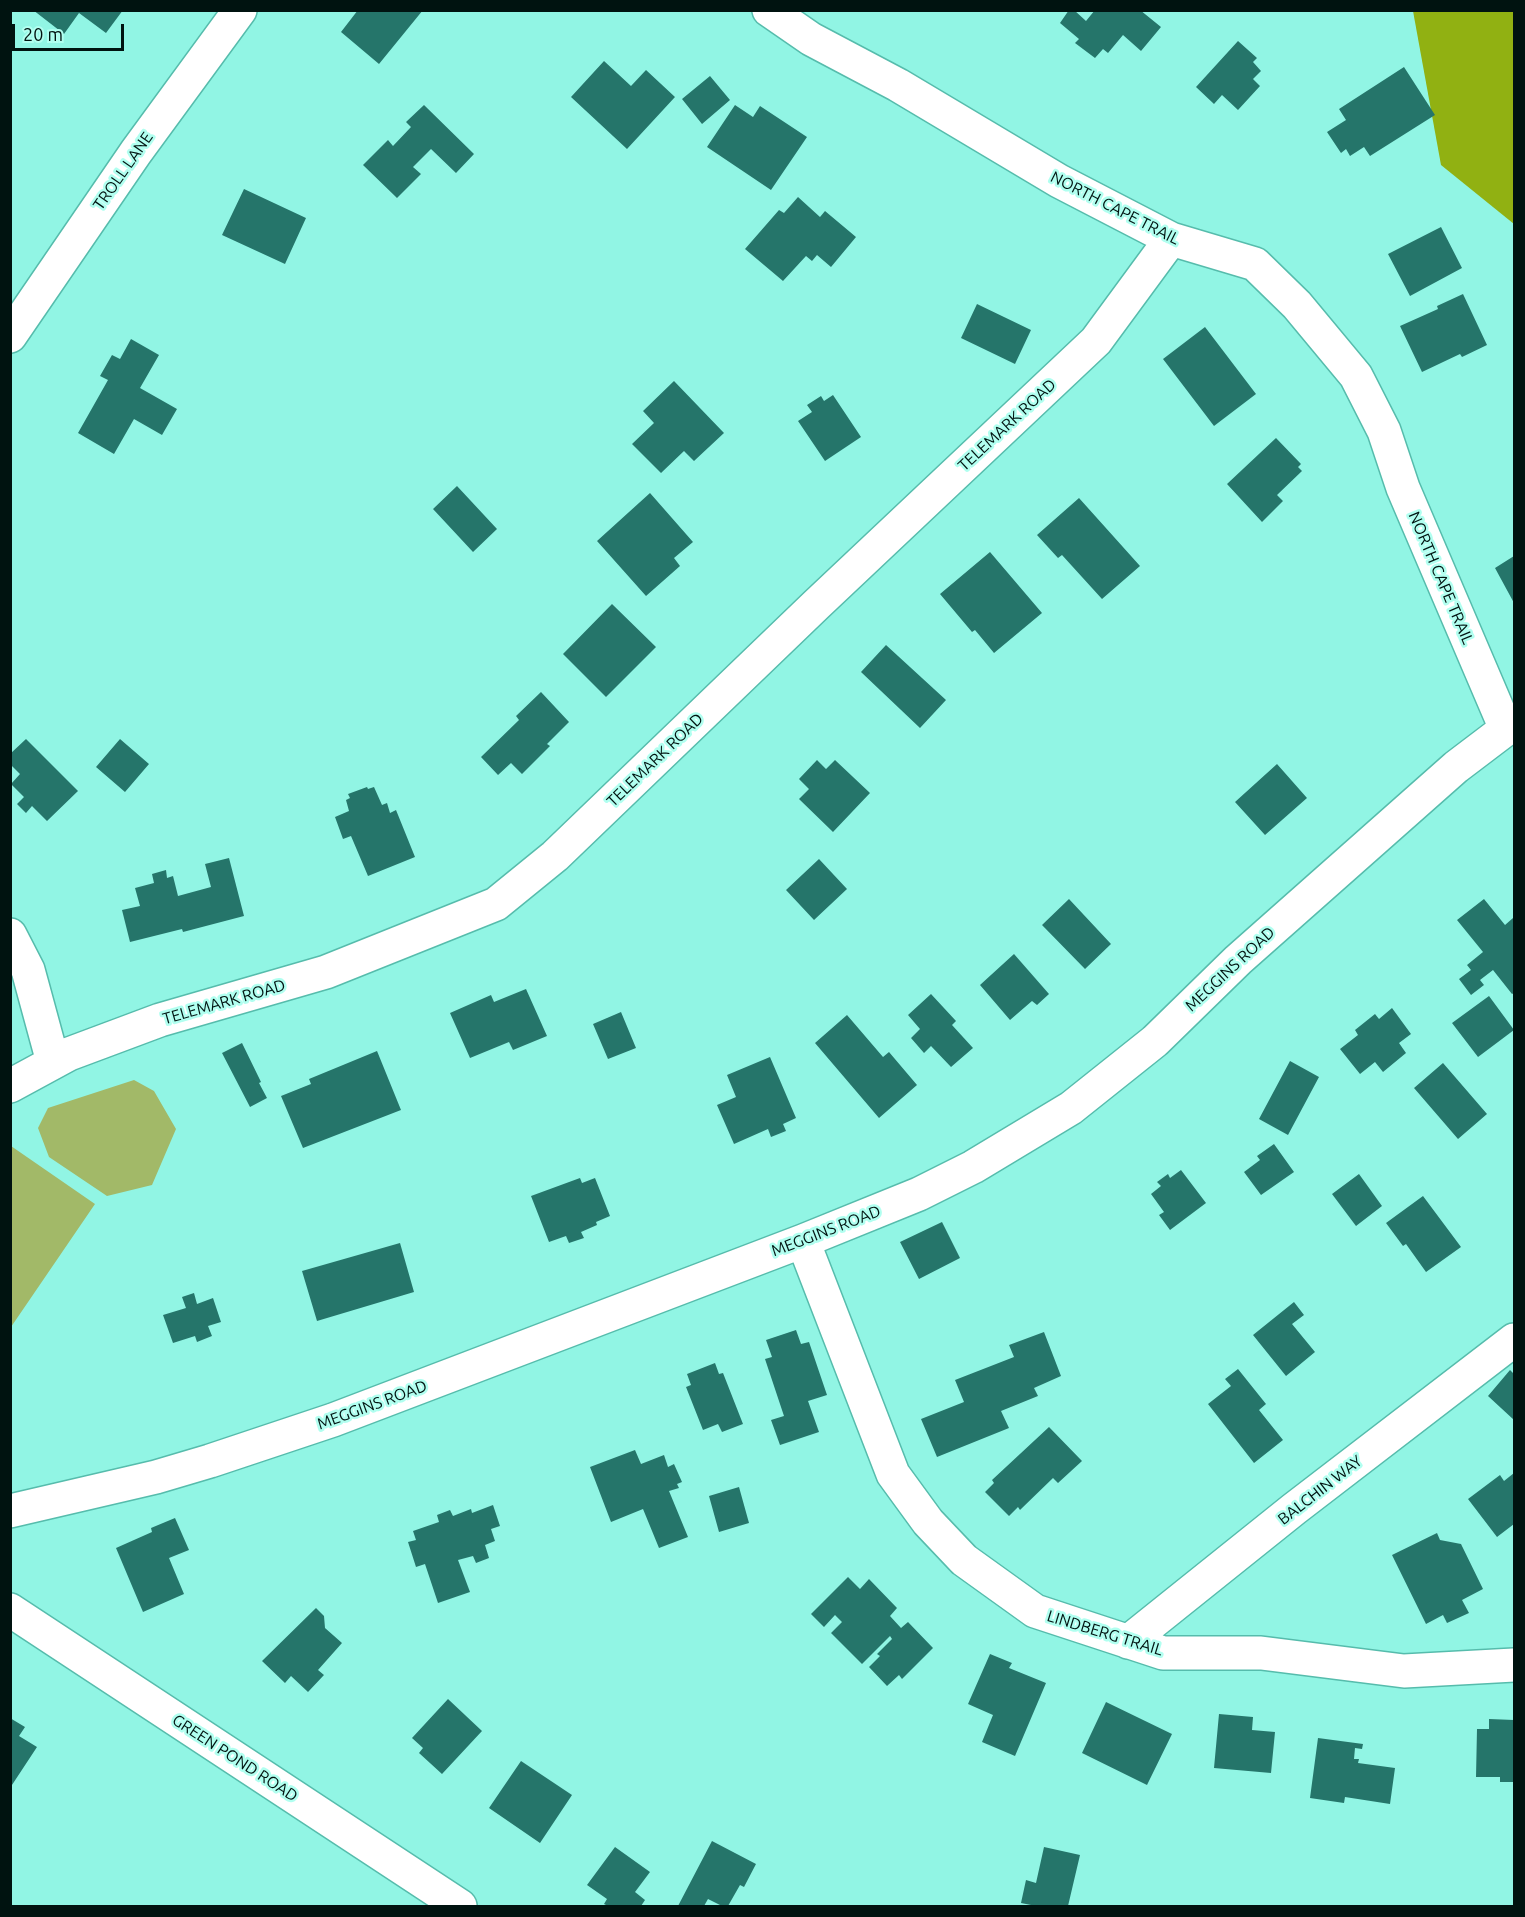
<!DOCTYPE html>
<style>
body{margin:0}
#map{position:relative;width:1525px;height:1917px;overflow:hidden;background:#91f5e4;font-family:Ubuntu,sans-serif}
canvas{display:block}
.frame{position:absolute;inset:0;border:12px solid #001310;pointer-events:none}
.scale{position:absolute;left:12px;top:24px;width:112px;height:27px;box-sizing:border-box;border:3px solid #001310;border-top:0;padding-left:8px;font-size:18px;line-height:21px;white-space:nowrap;color:#001310;-webkit-text-stroke:4px #b1fff0;paint-order:stroke}
</style>
<div id="map">
<canvas width="1525" height="1917"></canvas>
<div class="frame"></div>
<div class="scale">20 m</div>
</div>
<script>
const ctx = document.querySelector('canvas').getContext('2d');
ctx.lineJoin = 'round';
function fillPath(path, color) { ctx.fillStyle = color; ctx.fill(path, 'evenodd'); }
function strokePath(path, color, width, dash) { ctx.strokeStyle = color; ctx.lineWidth = width; ctx.lineCap = dash ? 'butt' : 'round'; ctx.setLineDash(dash || []); ctx.stroke(path); }
function drawText(font, color, halo, rows, align = 'center') {
  ctx.font = font + ' Ubuntu,sans-serif'; ctx.lineWidth = 5; ctx.setLineDash([]); ctx.textBaseline = 'middle'; ctx.strokeStyle = halo; ctx.fillStyle = color; for (const [text, x, y, turn = 0] of rows) {
    ctx.save(); ctx.translate(x, y); ctx.rotate((+turn || 0) * Math.PI / 180); ctx.textAlign = isNaN(turn) ? turn : align; if (halo) ctx.strokeText(text, 0, 0); ctx.fillText(text, 0, 0); ctx.restore();
  }
}
fillPath(new Path2D(`
 M134,1080l20,11 22,38 -24,56 -45,11 -58,-39 -11,-29 10,-20z
 M11,1146l84,58 -84,123z`), '#a2b968');
fillPath(new Path2D(`
 M1413,11h101v213l-73,-59z`), '#91b112');
fillPath(new Path2D(`
 M33,10h90l-17,23 -27,-20 -15,21z
 M358,10h65l-44,54 -38,-32z
 M1069,10h5l12,11 9,-11h45l21,17 -20,24 -18,-16 -15,18 -5,-4 -8,9 -20,-15 4,-4 -19,-16z
 M1238,41l19,17 -4,4 8,9 -8,8 7,7 -22,24 -16,-15 -8,9 -18,-17z
 M604,61l27,25 15,-16 29,27 -48,52 -56,-52z
 M1404,67l31,48 -65,41 -6,-9 -14,9 -4,-7 -5,4 -14,-21 19,-12 -7,-11z
 M710,76l20,24 -28,24 -20,-25z
 M424,105l50,49 -18,19 -25,-24 -18,18 8,7 -24,24 -34,-33 25,-25 5,6 18,-19 -5,-5z
 M735,105l18,12 7,-11 47,31 -36,53 -64,-43z
 M244,189l62,29 -21,46 -63,-29z
 M798,197l22,20 5,-6 31,26 -25,30 -14,-12 -5,6 -6,-5 -23,25 -38,-32 34,-39 5,3z
 M1441,227l21,41 -52,28 -22,-42z
 M1463,294l24,51 -25,12 -2,-3 -38,18 -22,-46 38,-17 -1,-3z
 M977,304l54,26 -16,34 -54,-26z
 M1205,327l51,67 -42,32 -51,-67z
 M131,339l28,16 -19,33 37,21 -15,26 -28,-16 -20,35 -36,-21 30,-53 -8,-4 12,-21 8,4z
 M674,381l50,52 -30,28 -10,-10 -23,22 -29,-29 22,-21 -11,-12z
 M833,395l28,42 -36,24 -27,-40 14,-9 -5,-7 14,-9 3,5z
 M1276,438l25,26 -3,3 4,4 -25,24 6,6 -21,21 -35,-38z
 M457,486l40,43 -24,23 -40,-43z
 M650,493l43,49 -19,16 6,8 -34,30 -49,-55z
 M1079,498l61,68 -38,33 -40,-44 -4,3 -21,-23z
 M990,552l52,61 -48,40 -19,-23 -3,2 -32,-38z
 M1514,556v47l-19,-35z
 M612,604l44,43 -50,50 -43,-43z
 M886,645l60,55 -26,28 -59,-56z
 M541,692l28,30 -22,22 3,2 -28,28 -11,-11 -13,12 -17,-18 38,-37 -3,-4z
 M26,739l52,52 -31,30 -15,-15 -6,7 -9,-9 7,-7 -13,-13 9,-10 -10,-10v-10z
 M120,739l29,25 -24,28 -29,-25z
 M817,760l9,9 9,-9 35,33 -37,39 -34,-33 10,-10 -10,-10z
 M1277,764l30,34 -42,37 -30,-33z
 M367,787l1,2 6,-2 8,18 5,-2 3,10 6,-3 19,47 -47,19 -17,-40 -8,3 -8,-22 14,-6 -3,-11 4,-2 -2,-4z
 M229,858l15,58 -61,16 -1,-3 -52,13 -8,-32 18,-4 -5,-18 19,-5 -2,-9 14,-4 1,8 6,-2 5,20 33,-9 -6,-23z
 M819,859l28,30 -33,31 -28,-30z
 M1069,899l42,45 -26,25 -43,-44z
 M1484,899l21,26 8,-7 1,2v73l-2,1 -19,-24 -13,10 4,5 -13,10 -12,-16 12,-9 -4,-5 16,-13 -26,-32z
 M1014,954l35,40 -12,11 -5,-4 -22,19 -30,-35z
 M526,989l21,47 -34,14 -4,-8 -39,16 -20,-45 41,-18 3,7z
 M931,994l25,27 -4,4 21,23 -22,19 -20,-21 -7,7 -13,-15 9,-9 -12,-14z
 M1489,996l25,34 -36,27 -26,-34z
 M1392,1008l19,26 -12,9 7,10 -23,19 -8,-10 -15,12 -20,-25 18,-14 -3,-5 20,-16 4,5z
 M621,1012l15,36 -28,11 -15,-35z
 M847,1015l36,42 6,-5 28,33 -38,33 -64,-75z
 M242,1043l19,39 -2,1 8,15 -17,9 -28,-54z
 M377,1051l24,59 -98,38 -22,-52 30,-12 -2,-5z
 M770,1057l26,61 -13,6 3,7 -15,6 -3,-8 -34,15 -17,-39 19,-8 -9,-22z
 M1290,1061l29,16 -31,58 -29,-16z
 M1443,1063l44,51 -29,25 -44,-51z
 M1274,1144l20,28 -33,23 -17,-23 16,-12 -3,-4z
 M1181,1170l25,33 -36,27 -11,-15 5,-3 -13,-18 10,-8 -4,-4 11,-8 2,4z
 M1359,1174l23,32 -26,20 -24,-32z
 M580,1178l2,5 13,-5 15,38 -14,6 1,3 -16,7 3,6 -15,5 -3,-7 -17,6 -18,-46z
 M1423,1196l38,51 -35,25 -20,-28 -3,2 -17,-23z
 M942,1222l18,36 -41,21 -19,-37z
 M400,1243l14,49 -97,29 -15,-50z
 M194,1293l3,11 16,-6 8,24 -13,4 4,10 -15,6 -2,-6 -22,7 -10,-28 23,-7 -4,-11z
 M1294,1302l10,13 -12,9 23,28 -29,24 -33,-41z
 M796,1330l5,14 8,-2 18,53 -19,6 11,31 -39,13 -9,-25 13,-4 -19,-57 7,-2 -6,-17z
 M1044,1332l17,44 -27,12 4,8 -37,15 8,17 -72,29 -16,-38 43,-17 -9,-22 59,-23 -5,-12z
 M715,1363l4,11 4,-1 20,51 -21,8 -4,-8 -15,6 -17,-43 5,-2 -4,-11z
 M1238,1369l28,35 -7,6 24,30 -29,23 -46,-59 23,-18 -6,-7z
 M1510,1370l4,4v46l-26,-24z
 M1049,1427l33,34 -24,22 -5,-5 -33,32 -2,-3 -9,9 -24,-24 9,-9 -2,-3z
 M635,1450l6,14 23,-9 4,12 6,-3 8,18 -5,2 2,4 -10,3 19,46 -29,11 -16,-39 -32,13 -21,-55z
 M1514,1473v51l-17,13 -29,-38 32,-24 4,6z
 M739,1487l10,36 -30,9 -10,-36z
 M493,1505l7,21 -9,3 4,12 -10,4 4,13 -13,5 -3,-7 -15,4 12,32 -32,11 -13,-39 -9,3 -8,-25 8,-2 -3,-9 26,-9 -2,-7 13,-5 3,6 18,-7 1,4z
 M175,1518l14,32 -20,8 15,36 -41,18 -27,-64 36,-16 -1,-4z
 M1437,1533l3,7 21,4 22,45 -21,11 7,13 -22,10 -4,-8 -17,9 -34,-69z
 M848,1577l12,12 9,-10 28,29 -7,8 11,12 7,-6 25,26 -31,31 -3,-4 -12,11 -18,-19 11,-11 -3,-2 15,-15 -2,-3 -28,28 -31,-31 11,-11 -7,-7 -11,12 -13,-13z
 M316,1608l8,8 1,12 17,15 -24,27 6,5 -16,17 -17,-16 -6,7 -23,-22z
 M990,1654l22,9 -3,5 37,15 -31,73 -33,-14 11,-27 -25,-11z
 M448,1699l34,32 -40,43 -23,-21 4,-5 -11,-10z
 M1106,1702l66,32 -25,51 -65,-32z
 M1219,1714l34,3 -1,13 23,2 -4,41 -57,-5z
 M10,1718l15,9 -6,9 18,11 -27,41z
 M1489,1719l25,1v62h-14v-5h-24l1,-48h12z
 M1318,1738l45,6 -1,5 -7,-1 -1,11h5l-1,4 37,5 -5,36 -45,-7 -1,6 -34,-5z
 M521,1761l51,34 -32,48 -51,-35z
 M712,1841l44,23 -12,23 -4,-2 -12,21h-6l-14,-7 -4,7h-26z
 M615,1847l35,25 -15,20 10,8 -4,6h-33l-4,-2 3,-5 -20,-14z
 M1044,1847l36,8 -12,51h-32l-15,-3 5,-23 10,3z`), '#25756a');
const minor = new Path2D(`
 M769,10l42,29 87,46 161,96 112,58 84,25 42,41 59,71 28,55 19,57 103,241
 M10,336l126,-184 104,-142
 M10,935l18,35 25,92
 M10,1086l59,-32 91,-34 166,-48 170,-68 59,-48 261,-251 280,-264 75,-102
 M803,1241l90,233 35,48 36,38 71,51 128,42h98l143,18 110,-6
 M10,1511l146,-34 54,-16 123,-41 470,-179 116,-47 54,-27 98,-59 84,-67 83,-81 218,-193 58,-44
 M1128,1642l166,-133 220,-169`);
const primary = new Path2D(`
 M10,1610l450,296`);
strokePath(minor, '#56bcac', 36);
strokePath(primary, '#56bcac', 36);
strokePath(minor, '#fff', 33);
strokePath(primary, '#fff', 33);
drawText('16px', '#001310', '#b1fff0', [
 ["TROLL LANE",123,171,-55],
 ["NORTH CAPE TRAIL",1115,208,27],
 ["TELEMARK ROAD",1007,425,-43],
 ["NORTH CAPE TRAIL",1441,578,67],
 ["TELEMARK ROAD",655,760,-44],
 ["MEGGINS ROAD",1230,969,-43],
 ["TELEMARK ROAD",224,1002,-16],
 ["MEGGINS ROAD",826,1231,-21],
 ["MEGGINS ROAD",372,1405,-20],
 ["BALCHIN WAY",1320,1490,-38],
 ["LINDBERG TRAIL",1105,1633,17],
 ["GREEN POND ROAD",235,1758,33]
]);
</script>
